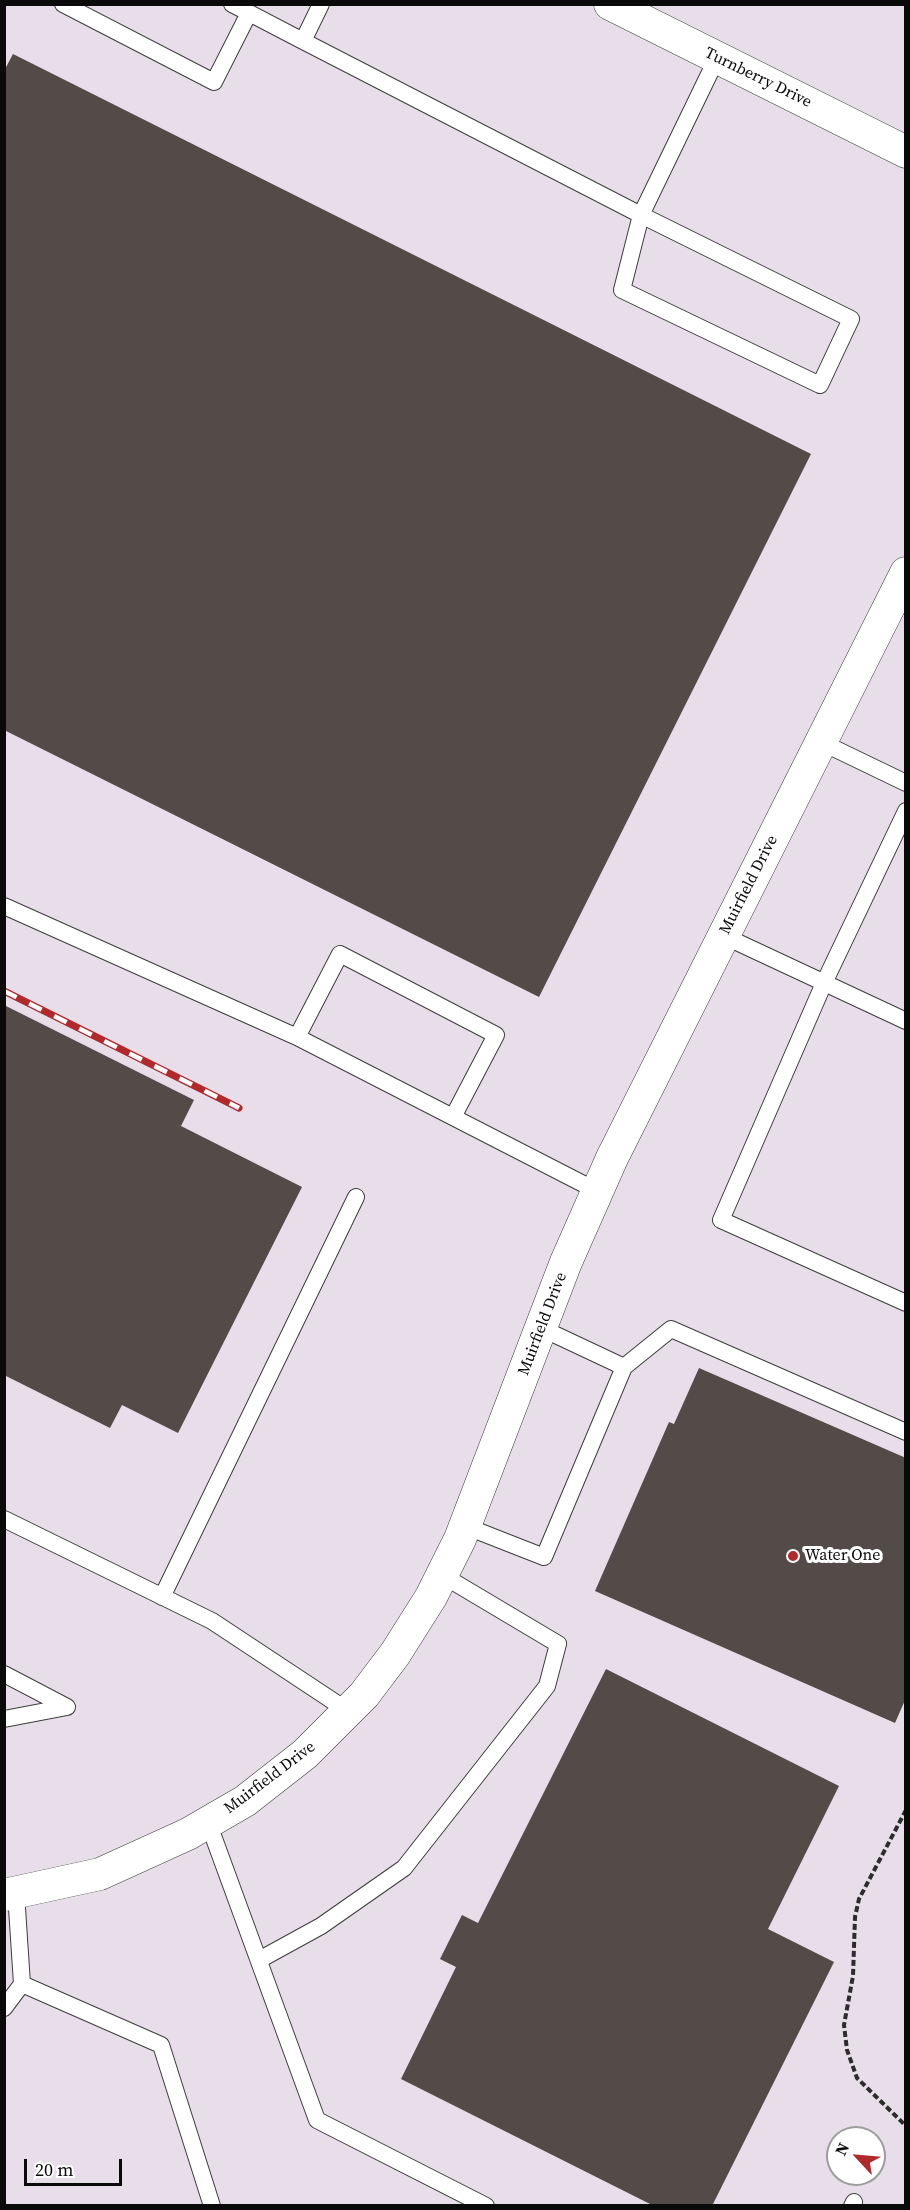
<!DOCTYPE html>
<style>
body{margin:0}
#map{position:relative;width:910px;height:2210px;overflow:hidden;background:#fefae7;font-family:"Source Serif 4",serif}
canvas{display:block}
.frame{position:absolute;inset:0;border:6px solid #0a0a0a;pointer-events:none}
.north{position:absolute;left:826px;top:2126px;width:60px;height:60px;box-sizing:border-box;background:#fff;border:2px solid #9d9d9d;border-radius:50%;rotate:296deg;font-size:16px;font-weight:700;line-height:24px;text-align:center;color:#0a0a0a}
.north::after{content:'';display:block;margin:auto;width:21px;height:27px;background:#b2292c;clip-path:polygon(50% 0,100% 100%,50% 72%,0 100%)}
.scale{position:absolute;left:24px;top:2159px;width:98px;height:27px;box-sizing:border-box;border:3px solid #0a0a0a;border-top:0;padding-left:8px;font-size:18px;line-height:21px;white-space:nowrap;color:#0a0a0a;-webkit-text-stroke:4px #fff;paint-order:stroke}
</style>
<div id="map">
<canvas width="910" height="2210"></canvas>
<div class="frame"></div>
<div class="north">N</div>
<div class="scale">20 m</div>
</div>
<script>
const ctx = document.querySelector('canvas').getContext('2d');
ctx.lineJoin = 'round';
function fillPath(path, color) { ctx.fillStyle = color; ctx.fill(path, 'evenodd'); }
function strokePath(path, color, width, dash) { ctx.strokeStyle = color; ctx.lineWidth = width; ctx.lineCap = dash ? 'butt' : 'round'; ctx.setLineDash(dash || []); ctx.stroke(path); }
function drawText(font, color, halo, rows, align = 'center') {
  ctx.font = font + ' "Source Serif 4",serif'; ctx.lineWidth = 6; ctx.setLineDash([]); ctx.textBaseline = 'middle'; ctx.strokeStyle = halo; ctx.fillStyle = color; for (const [text, x, y, turn = 0] of rows) {
    ctx.save(); ctx.translate(x, y); ctx.rotate((+turn || 0) * Math.PI / 180); ctx.textAlign = isNaN(turn) ? turn : align; if (halo) ctx.strokeText(text, 0, 0); ctx.fillText(text, 0, 0); ctx.restore();
  }
}
fillPath(new Path2D(`
 M5,5h900v2200l-900,1zM838,2138h36v36h-36z`), '#e8dee9');
fillPath(new Path2D(`
 M13,54l798,400 -272,543 -535,-267v-659z
 M4,1005l190,95 -13,26 121,61 -124,246 -56,-28 -12,23 -106,-53z
 M699,1368l207,90v240l-11,25 -300,-132 74,-169 5,2z
 M606,1669l233,117 -71,143 66,33 -122,244h-58l-253,-127 55,-112 -16,-8 22,-44 16,8z`), '#524b47');
const lane = new Path2D(`
 M63,4l151,78 35,-69
 M232,4l71,37 18,-37
 M303,41l338,174 76,-157
 M641,215l210,104 -31,66 -198,-95z
 M821,742l85,41
 M906,811l-82,172 -103,237 185,83
 M4,906l293,131 300,154
 M724,936l182,85
 M297,1037l43,-83 156,81 -43,82
 M624,1367l47,-38 235,103
 M4,1519l208,102 136,90
 M465,1526l79,31 80,-190 -83,-39
 M162,1597l194,-400
 M4,1674l63,33 -63,12
 M208,1822l109,298 169,86
 M259,1960l62,-34 83,-58 143,-182 11,-42 -116,-69
 M22,1984l139,61 51,161
 M4,2008l18,-24 -6,-91
 M852,2206l2,-4`);
const street = new Path2D(`
 M610,4l296,148
 M4,1895l96,-21 88,-40 57,-33 60,-47 59,-59 31,-41 36,-57 29,-58 106,-277 46,-104 294,-585`);
strokePath(lane, '#3d3d3d', 18);
strokePath(street, '#3d3d3d', 33);
strokePath(new Path2D(`
 M906,1810l-47,89 -4,18 -2,59 -9,49 3,25 10,28 49,48`), '#2c2c2c', 4, [6, 3]);
strokePath(lane, '#fff', 16);
strokePath(street, '#fff', 32);
const rail = new Path2D(`
 M4,991l235,117`);
strokePath(rail, '#b2292c', 7);
strokePath(rail, '#fff', 4.5, [14]);
for (const [x, y, r, color] of [
 [793,1556,6,"#b2292c"]
]) { const dot = new Path2D(); dot.arc(x, y, r, 0, 2 * Math.PI); ctx.fillStyle = color; ctx.fill(dot); strokePath(dot, '#fff', 2); }
drawText('16px', '#0a0a0a', '#fff', [
 ["Turnberry Drive",758,78,26],
 ["Muirfield Drive",749,885,-63],
 ["Muirfield Drive",543,1324,-69],
 ["Muirfield Drive",270,1778,-37]
]);
drawText('16px', '#0a0a0a', '#fff', [
 ["Water One",805,1556]
], 'left');
</script>
